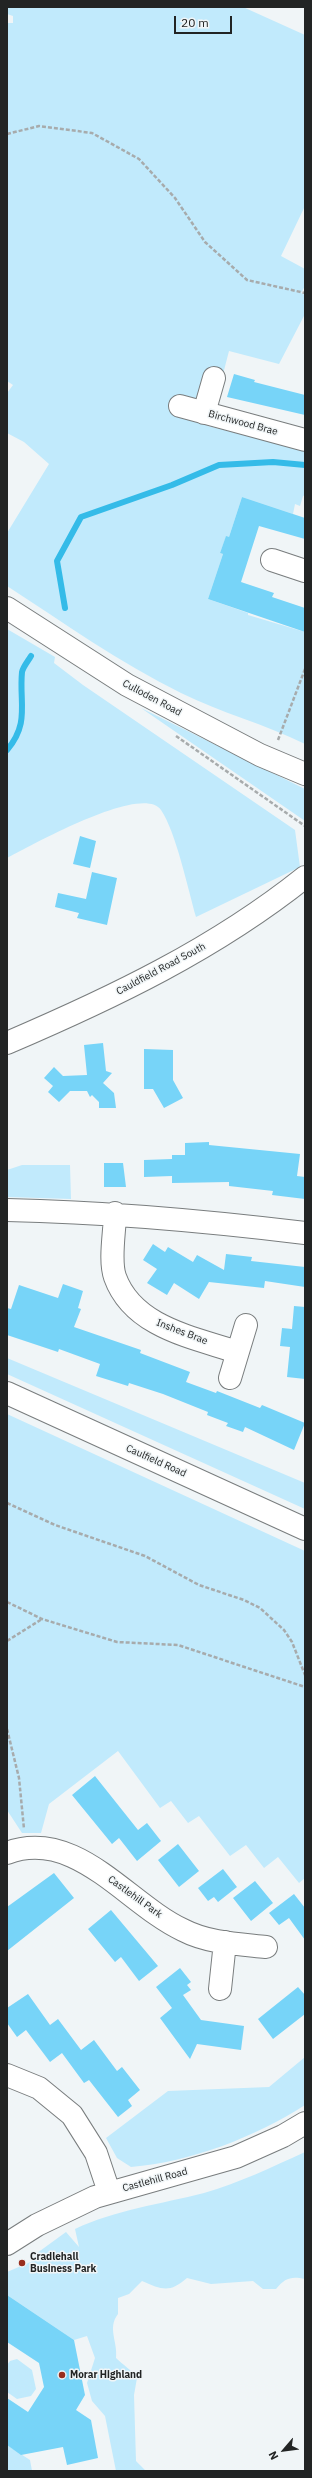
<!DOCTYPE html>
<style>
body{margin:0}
#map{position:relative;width:312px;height:2478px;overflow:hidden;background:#f0f5f7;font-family:"IBM Plex Sans",sans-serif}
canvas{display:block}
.frame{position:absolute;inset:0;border:8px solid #222424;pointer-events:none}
.north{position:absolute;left:264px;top:2430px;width:40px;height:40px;-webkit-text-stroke:3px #f0f5f7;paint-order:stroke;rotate:242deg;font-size:11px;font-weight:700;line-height:16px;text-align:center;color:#222424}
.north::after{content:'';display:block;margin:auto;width:14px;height:18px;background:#222424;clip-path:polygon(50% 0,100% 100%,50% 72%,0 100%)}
.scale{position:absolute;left:174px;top:16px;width:58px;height:18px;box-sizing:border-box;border:2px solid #222424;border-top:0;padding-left:5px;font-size:12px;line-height:14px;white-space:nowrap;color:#222424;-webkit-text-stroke:3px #f0f5f7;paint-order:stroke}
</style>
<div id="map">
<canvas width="312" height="2478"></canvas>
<div class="frame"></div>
<div class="north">N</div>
<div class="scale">20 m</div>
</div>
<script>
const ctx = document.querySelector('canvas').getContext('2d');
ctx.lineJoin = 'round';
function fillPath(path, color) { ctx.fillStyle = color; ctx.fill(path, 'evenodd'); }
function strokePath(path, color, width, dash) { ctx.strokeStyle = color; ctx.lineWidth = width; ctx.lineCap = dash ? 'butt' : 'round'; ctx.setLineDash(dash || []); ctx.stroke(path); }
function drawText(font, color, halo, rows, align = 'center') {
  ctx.font = font + ' "IBM Plex Sans",sans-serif'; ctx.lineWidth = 3; ctx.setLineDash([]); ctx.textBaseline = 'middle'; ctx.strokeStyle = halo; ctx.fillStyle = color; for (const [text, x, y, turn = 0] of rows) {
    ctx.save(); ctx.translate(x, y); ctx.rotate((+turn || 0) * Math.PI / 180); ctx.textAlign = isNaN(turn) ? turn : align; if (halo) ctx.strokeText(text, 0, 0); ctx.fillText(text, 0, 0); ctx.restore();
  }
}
fillPath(new Path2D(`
 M7,7h236l62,28v171l-24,50 24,13v17l-4,7 4,2v19l-26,50 -50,-13 -7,27 -21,43 7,5 97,24v45l-2,1 -3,10 -5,-2 -2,10 -51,-17 -13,40h-3l-6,16 3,1 -15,45 40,14v2l57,17v112c-40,-20 -84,-31 -124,-51 -61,-30 -117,-70 -174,-107v-53l42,-69 -25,-22 -17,-9v-40l6,-8 -6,-4v-358h6v-7l-6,-2z
 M7,629l48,28 -1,6 29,22 212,145 5,37 -104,50c-8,-28 -20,-85 -35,-107 -19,-27 -130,36 -154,48z
 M141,708l164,81v32z
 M22,1165h48l1,34 -64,-2v-27z
 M7,1358l298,125v26l-298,-135z
 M7,1414l298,137v327l-6,5 -21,-26 -14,11 -18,-23 -16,11 -31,-40 -11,7 -17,-22 -11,7 -42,-57 -69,53 -8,29h-19l-15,-23z
 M305,2057v48c-50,32 -114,57 -174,62l-14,-9 -11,-20 62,-47 101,-4z
 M305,2152v127c-14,-3 -20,-1 -29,10h-13l-10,-8 -42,3 -24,-6c-17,15 -25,12 -45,3l-13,13 -11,4v16c-11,14 0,28 -2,44 7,7 16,12 21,20l-3,17 2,66 10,10h-30l-11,-55 -13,-15 -5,-18 8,-25 -8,-22 -13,4 -67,-45v-23l26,-11v-5l33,-24 13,15 -4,-18c40,-19 86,-25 129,-36 35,-10 68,-26 101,-41z
 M17,2359l15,11 4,19 -5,7 -14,3 -10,-7v-27l3,-4z
 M7,2445l23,15 2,11h-25z`), '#c1eafc');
strokePath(new Path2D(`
 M65,608l-8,-47 24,-44 91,-32 47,-20 54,-3 32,3
 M7,750c23,-27 12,-47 15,-78 1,-5 6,-11 9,-16`), '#34bbe8', 6);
fillPath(new Path2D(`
 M234,374l21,6 -1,2 51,13v20l-78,-18z
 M242,497l63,21v21l-46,-13 -18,56 33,11 -2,4 33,11v24l-97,-33 15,-45 -3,-1 6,-17 3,1z
 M80,836l16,5 -6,27 -17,-4z
 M92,872l25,6 -10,47 -30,-7 2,-5 -24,-6 3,-14 28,6z
 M103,1043l3,28 6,2 -9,10 11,10 2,15h-17v-6l-7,-7 -2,2 -3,-6h-17l-11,11 -11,-10 5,-6 -9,-8 10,-11 9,9 24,-1 -3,-30z
 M144,1049l29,1v30l10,18 -19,10 -11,-19h-9z
 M209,1142v3l91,9 -3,22 8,1v22l-33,-4 1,-4 -44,-5v-4l-57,1v-7l-28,1v-17l28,-1v-4h13v-12z
 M104,1163h19l3,24h-22z
 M153,1244l12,8 3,-5 25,15 4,-7 27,15 2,-16 26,3 -1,4 54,6v20l-40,-6 -1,7 -55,-6 -10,17 -25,-16 -7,12 -20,-12 10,-14 -14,-9z
 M63,1284l20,7 -5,17 3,1 -7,18 67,23 -1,3 50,19 -4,10 30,11 1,-2 43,17 2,-3 43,18 -11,27 -49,-23 -2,5 -17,-6 2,-3 -21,-8 1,-3 -45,-18 -34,-11 -1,3 -32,-10 4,-12 -41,-15 -1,3 -51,-17v-27l4,1 8,-24 39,13z
 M294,1306l11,1v72l-18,-2 3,-30 -10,-1 2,-18 10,1z
 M95,1776l43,54 9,-7 14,18 -24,20 -18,-23 -7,6 -40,-49z
 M178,1844l21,27 -20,16 -21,-27z
 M223,1869l14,18 -19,15 -4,-5 -6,4 -10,-13z
 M54,1873l20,25 -67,53v-44z
 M255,1881l18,22 -22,18 -18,-23z
 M294,1894l11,14v32l-16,-22 -10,7 -10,-12z
 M111,1910l47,56 -19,15 -18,-24 -6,5 -27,-33z
 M180,1968l11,14 -4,3 4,5 -8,5 18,25 43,6 -3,24 -44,-6 -7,15 -30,-41 12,-10 -16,-21z
 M298,1987l7,8v19l-32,25 -15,-20z
 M28,1994l22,31 8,-6 23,31 13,-10 23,31 5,-4 18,23 -12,10 4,6 -14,11 -29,-37 -5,3 -22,-30 -12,9 -24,-32 -9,7 -10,-14v-15z
 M7,2295l67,45 11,55 -9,15 15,10 7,38 -31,7 -4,-18 -42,8 -14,-10v-47l21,14 16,-25 -5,-24 -32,-21z`), '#77d4f8');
const minor = new Path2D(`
 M180,406l125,34
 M204,413l10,-35
 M272,560l33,11
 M7,1043c105,-45 208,-94 298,-166
 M7,1210c100,2 199,11 298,23
 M115,1213c0,18 -6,47 0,64 18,50 77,60 122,75
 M230,1378l16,-53
 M7,1393l298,136
 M7,1853c69,-26 120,51 176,77 25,13 55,14 83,17
 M220,1989l5,-47
 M7,2075l32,13 33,27 24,38 13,39
 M7,2244l30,-19 58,-28 141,-40 47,-21 22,-13`);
const major = new Path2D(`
 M7,608l120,77 133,70 45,19`);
strokePath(minor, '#797d7e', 24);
strokePath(major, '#797d7e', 24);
strokePath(new Path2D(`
 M7,134l32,-8 53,7 47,26 36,39 30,44 42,38 58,13
 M176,736l129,90
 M278,740l27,-71
 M7,1503l48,22 90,31 54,29 45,15 16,8 24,22 8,12 13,33
 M7,1602l35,17 75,23 61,3 127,42
 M7,1641l35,-22
 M7,1729l12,49 5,51`), '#a7abac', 2.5, [4, 2]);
strokePath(minor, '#fff', 22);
strokePath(major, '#fff', 22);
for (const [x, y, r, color] of [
 [22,2263,4,"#982e1e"],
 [62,2375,4,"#982e1e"]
]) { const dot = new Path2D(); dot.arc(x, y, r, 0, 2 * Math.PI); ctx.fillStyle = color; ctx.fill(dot); strokePath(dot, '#f0f5f7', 1.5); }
drawText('10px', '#222424', '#f0f5f7', [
 ["Birchwood Brae",243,423,15],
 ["Culloden Road",152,698,28],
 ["Cauldfield Road South",161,969,-28],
 ["Inshes Brae",182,1332,21],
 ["Caulfield Road",156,1461,24],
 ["Castlehill Park",135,1897,36],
 ["Castlehill Road",155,2180,-15]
]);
drawText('bold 10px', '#222424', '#f0f5f7', [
 ["Cradlehall",30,2257],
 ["Business Park",30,2269],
 ["Morar Highland",70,2375]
], 'left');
</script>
